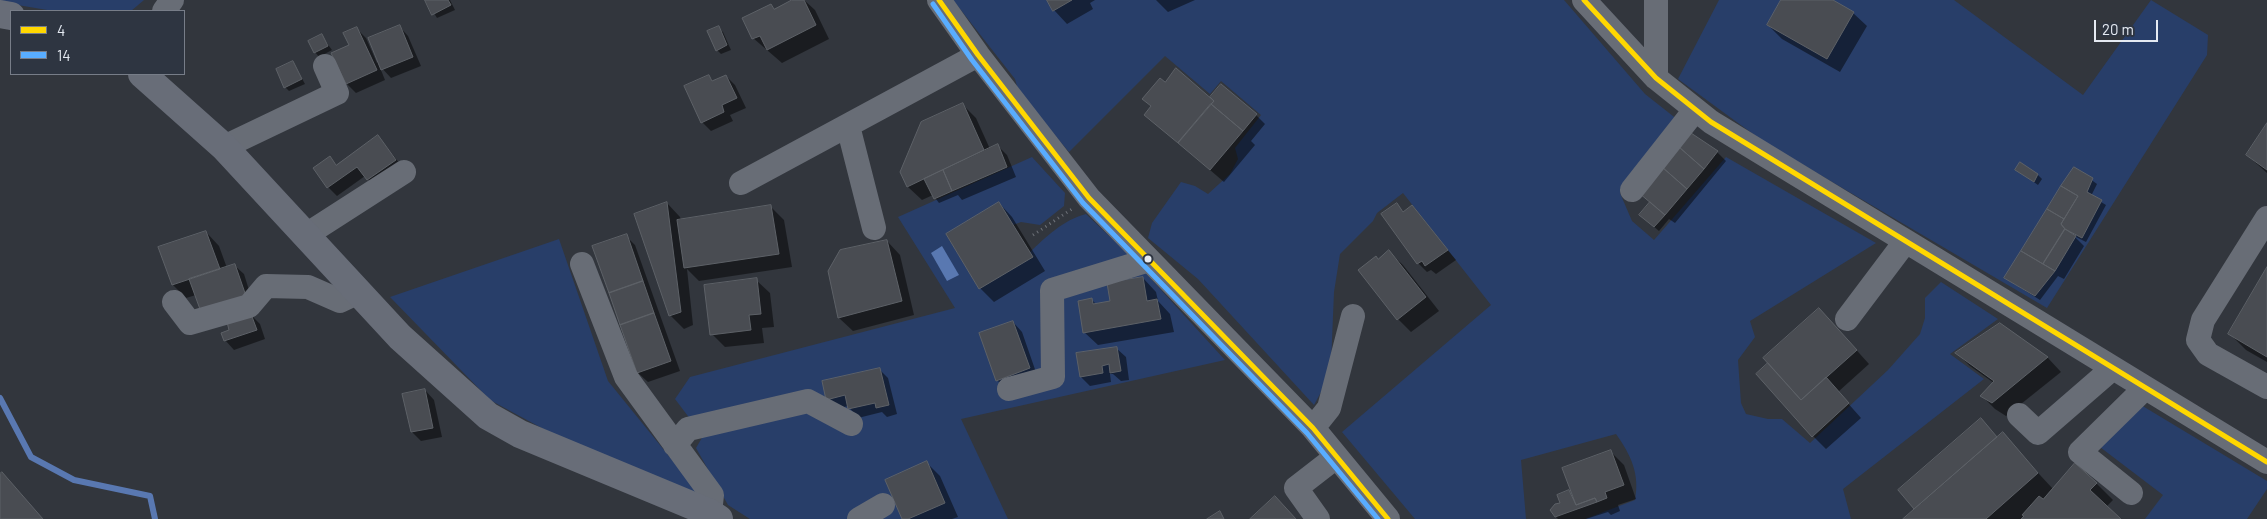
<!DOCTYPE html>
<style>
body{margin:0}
#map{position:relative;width:2267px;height:519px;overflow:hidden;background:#32363d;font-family:Barlow,sans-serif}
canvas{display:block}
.legend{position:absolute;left:10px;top:10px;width:175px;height:65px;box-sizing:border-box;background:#2e3541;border:1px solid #777d88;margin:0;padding:6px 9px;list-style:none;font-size:15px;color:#e5eaf2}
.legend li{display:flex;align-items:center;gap:10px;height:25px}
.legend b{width:25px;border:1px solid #777d88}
.scale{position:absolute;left:2094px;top:20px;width:64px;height:22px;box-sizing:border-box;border:2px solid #e5eaf2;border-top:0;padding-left:6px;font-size:15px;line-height:18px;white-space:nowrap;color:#e5eaf2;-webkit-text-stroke:4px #2e3541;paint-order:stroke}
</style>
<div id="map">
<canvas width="2267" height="519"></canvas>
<ul class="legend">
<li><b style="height:6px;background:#ffd700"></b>4</li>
<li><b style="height:6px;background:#59adff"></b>14</li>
</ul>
<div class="scale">20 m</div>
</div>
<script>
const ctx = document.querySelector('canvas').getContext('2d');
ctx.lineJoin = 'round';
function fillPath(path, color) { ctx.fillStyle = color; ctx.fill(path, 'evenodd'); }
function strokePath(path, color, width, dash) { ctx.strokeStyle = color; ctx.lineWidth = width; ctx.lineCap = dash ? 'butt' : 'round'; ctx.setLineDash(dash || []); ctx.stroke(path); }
fillPath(new Path2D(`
 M0,0h144l-13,11h-78l-53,-9z
 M953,0h611l81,94 33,26 -58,73 12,28 22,19 72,-83 150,86 -126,78 5,16 -17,23 3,43 5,11 22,5h14l28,24 78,-73 32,-36 5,-16v-20l16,-16 57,37 -48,35 34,25 -141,110 8,30h-266l50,-19c5,-26 -4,-45 -19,-66l-95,26 5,59h-111l-73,-87 149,-127 -88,-112 -26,20 -4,8 -33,33 -6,38 -3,72 -5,19 -12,22 -116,-126 -50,-41 4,-15 29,-41 14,4 13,8 22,-20 8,-15 -3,-11 26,-33 -40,-34 -11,13 -45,-38 -96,96 -50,-59 -4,-14z
 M1719,0h235l129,95 68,-95 57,35 -1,20 -160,253 -283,-166 -86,-63z
 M1032,157l33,36 -1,13 -24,19 -19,-3 -8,3 17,27c16,-15 33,-32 56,-38l44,42 95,104 -264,59 47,100h-258l-22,-14 -32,-57 7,-12 -28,-37 15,-22 265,-69 -57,-91z
 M559,239l49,142 95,117 -141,-59 -72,-39 -100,-103z
 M2136,402l131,79v8l-20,30h-102l18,-24 -67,-51z`), '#283e69');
fillPath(new Path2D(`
 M942,246l17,29 -12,6 -16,-28z`), '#5978b1');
fillPath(new Path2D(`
 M426,0h24l5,10 -18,8z
 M795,0h9l11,10 14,29 -47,24 -29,-25 18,-33 4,5z
 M1048,0h47l-5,3 3,6 -26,15 -13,-14z
 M1156,0h39l-27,12z
 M1783,0h47l23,13 14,13 -27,46 -58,-33 -14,-14z
 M399,26l9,10 13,30 -30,12 -12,-13 6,15 -29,13 -9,-9 -14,-31 17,-7 7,-17 9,9 11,25z
 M718,28l5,4 8,18 -10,4 -4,-4z
 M321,35l11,15 -13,7 -4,-5z
 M293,62l12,22 -16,7 -4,-4z
 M709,76l5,6 12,-6 9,9 11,23 -16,7 3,6 -22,10 -9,-9z
 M1216,104l40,11 9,9 -14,17 4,4 -31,37 -78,-67z
 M963,105l13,13 14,31 8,-3 9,9 9,22 -54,23 -4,-5 -19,8 -6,-8 -11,5 -14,-13 -7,-15z
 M2267,125v48l-20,-18z
 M378,136l26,33 -27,20 -12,-13 -28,20 -9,-9 1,-29 8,7z
 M1717,152l9,9 -51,62 -6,-4 -10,12 -14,-12z
 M2075,168l22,16 -6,12 15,9 -20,37 -12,-6 10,10 -20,33 -6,-3 -18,24 -35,-22z
 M2017,170l21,5 4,4 -4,6z
 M667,203l13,14 1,3 90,-13 13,13 8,47 -93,14 -12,-12 6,56 -9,4 -14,-14z
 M999,203l13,14 33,54 -51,31 -14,-14z
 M1396,205l8,7 8,-5 44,53 -20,14 -5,-4 -4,2 -9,-9z
 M206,232l13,14 8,22 7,-3 10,9 10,32 -58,-11 -10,3 -13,-13z
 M626,236l9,9 45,126 -32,11 -10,-9 -44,-126z
 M887,241l13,14 14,60 -61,16 -14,-13 -10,-47z
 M1389,252l14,13 36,46 -28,21 -13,-13 -20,-59z
 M2267,270v92l-21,-12 -17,-17z
 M1143,278l13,14 2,9 12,13 4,18 -76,13 -14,-13 7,-33 5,5 15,-2z
 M756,280l14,13 4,34 -12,1 2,15 -39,4 -13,-13z
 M251,315l9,9 5,15 -31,11 -9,-10z
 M1013,322l9,10 16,46 -32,11 -9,-9z
 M1832,323l37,41 -31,28 23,26 -35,31 -13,-13z
 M2000,324l48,34 13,14 -55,44 -11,-7 -13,-13 12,-13 -24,-17 -13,-13z
 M1116,348l10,9 3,23 -8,1 -8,-7h-3l1,8 -21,4 -9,-9z
 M879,369l9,9 9,36 -10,3 -5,-5 -24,6 -10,-12 -12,3 -9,-10z
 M425,390l9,10 8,37 -21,4 -9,-9z
 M1981,420l17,18 4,-4 51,55 43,-6 17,17 -7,7 13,12h-214l11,-10 -17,-19z
 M1610,451l14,14 12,34 -18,6 2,6 -9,4 -3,-3 -22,7h-28l-4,-4 15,-24 4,4z
 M927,463l13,13 18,41 -6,2h-49z`), '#0007');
strokePath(new Path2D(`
 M0,398l31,59 43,23 76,16 5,23`), '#5978b1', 6);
const building = new Path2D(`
 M425,0h23l3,5 -19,10z
 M792,0h12l12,25 -49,25 -7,-14 -8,3 -10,-21 29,-14 3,5z
 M1047,0h25l-19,11z
 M1781,0h52l21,12 -27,47 -60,-34z
 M400,25l13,32 -32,13 -13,-32z
 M719,26l8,19 -11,6 -9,-20z
 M357,27l20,43 -31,14 -15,-31 18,-8 -6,-12z
 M322,34l6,12 -14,7 -6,-12z
 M293,61l9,18 -18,9 -8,-19z
 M1176,68l38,33 -36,42 -34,-28 7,-9 -9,-7 18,-21 5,4z
 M709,75l3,6 14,-6 11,23 -15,7 2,7 -23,11 -17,-37z
 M1221,84l36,30 -14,17 -32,-27 3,-3 -4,-4z
 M963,103l21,47 -77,37 -7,-15 21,-50z
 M1211,104l32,27 -33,39 -32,-27z
 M2267,123v47l-21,-15z
 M1691,133l27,18 -14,18 -25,-22z
 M378,135l18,25 -29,20 -10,-13 -30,21 -14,-20 17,-12 6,9z
 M998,144l9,23 -55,24 -9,-21z
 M1679,147l25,22 -17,20 -25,-22z
 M2020,162l18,12 -4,8 -19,-12z
 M1662,167l25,22 -22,26 -26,-22z
 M2074,167l19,11 -6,14 15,8 -20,38 -17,-9 -4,-5 17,-28 -17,-10z
 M943,170l9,21 -18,8 -10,-20z
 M2061,186l17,10 -14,23 -17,-10z
 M667,202l14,110 -12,4 -35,-102z
 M999,202l34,55 -54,32 -33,-55z
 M1650,202l15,13 -11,12 -15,-12z
 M1397,203l6,9 9,-7 36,45 -23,16 -3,-5 -5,3 -36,-50z
 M771,205l8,49 -95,14 -7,-48z
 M2047,209l17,10 -3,5 4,5 -22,35 -22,-13z
 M2065,229l11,7 -21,35 -12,-7z
 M206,231l14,38 -48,16 -14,-38z
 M627,234l16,47 -34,12 -17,-47z
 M887,240l15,61 -64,17 -10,-47 12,-21z
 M1389,250l37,47 -29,23 -39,-50 18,-14 2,3z
 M2021,251l34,20 -20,25 -31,-18z
 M235,264l11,32 -45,16 -12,-33z
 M2267,267v90l-39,-23z
 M1143,277l4,24 10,-2 4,20 -78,14 -5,-32 14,-3 1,6 17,-3 -3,-18z
 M757,278l4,36 -12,1 2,15 -41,5 -6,-50z
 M643,281l11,32 -34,12 -11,-32z
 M1819,308l38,42 -56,50 -38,-42z
 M654,313l17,48 -34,12 -17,-48z
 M251,314l6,16 -33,11 -3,-8 8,-3 -2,-8z
 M1013,321l17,47 -34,13 -17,-48z
 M2000,323l48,34 -56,46 -12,-7 14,-15 -39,-28z
 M1117,347l4,24 -11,2 -1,-9 -7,2 1,7 -23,4 -4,-24z
 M1768,363l33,37 25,-23 23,26 -37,34 -56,-63z
 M880,368l9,37 -13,3 -1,-5 -27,6 -3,-14 -19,5 -4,-19z
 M425,389l8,39 -22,4 -9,-38z
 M1981,418l16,19 -83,72 -16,-19z
 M2003,432l35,41 -52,46h-83z
 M1611,450l13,35 -19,7 2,6 -10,4 -2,-4 -19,7 -14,-37z
 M927,461l18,42 -37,16h-6l-17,-39z
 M2075,463l22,20 -7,7 31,29h-100l3,-3 -2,-1 17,-19 4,3z
 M2,472l41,47h-43v-45z
 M1569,490l7,15 19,-7 2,4 -42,15 -5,-7 5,-6 5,-1 -3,-8z
 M1275,496l21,23h-46z
 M1220,511l4,8h-17z`);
fillPath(building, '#494c52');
strokePath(building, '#5d6167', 1);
strokePath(new Path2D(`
 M1033,235l39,-26`), '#6f737a', 3, [1, 4]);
strokePath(new Path2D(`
 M939,0l39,55 111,143 224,230 75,91
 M1584,0l72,78 55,44 556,340
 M164,11l8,-11
 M1656,78v-78
 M848,126l26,102
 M224,147l113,-54 -12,-27
 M741,183l237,-128
 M1632,190l63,-80
 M2267,218l-64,102 -5,20 10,14 59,33
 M306,235l98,-63
 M582,264l44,113 86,118 -2,18
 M174,302l16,21 59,-17 17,-20 42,1 32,14 19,-9
 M1847,319l58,-77
 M1009,389l44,-12 -1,-87 97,-30
 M2019,415l19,18 75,-65
 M1313,428l16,-20 24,-92
 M675,445l13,-16 120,-28 43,23
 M2131,493l-51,-41 65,-64
 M859,519l24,-14
 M1318,519l-22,-31 40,-31`), '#686d76', 24);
strokePath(new Path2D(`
 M0,14l11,2
 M142,74l82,73 176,190 88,79 32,18 190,79 9,6`), '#686d78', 28);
strokePath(new Path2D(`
 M939,0l39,55 111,143 224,230 75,91
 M1584,0l72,78 55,44 556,340`), '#ffd700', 5);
strokePath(new Path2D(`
 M933,4l39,56 111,143 224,230 71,86`), '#59adff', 5);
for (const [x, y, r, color] of [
 [1148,259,4.5,"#e5eaf2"]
]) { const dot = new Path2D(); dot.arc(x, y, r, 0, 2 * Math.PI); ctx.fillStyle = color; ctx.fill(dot); strokePath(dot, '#2e3541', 2); }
</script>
